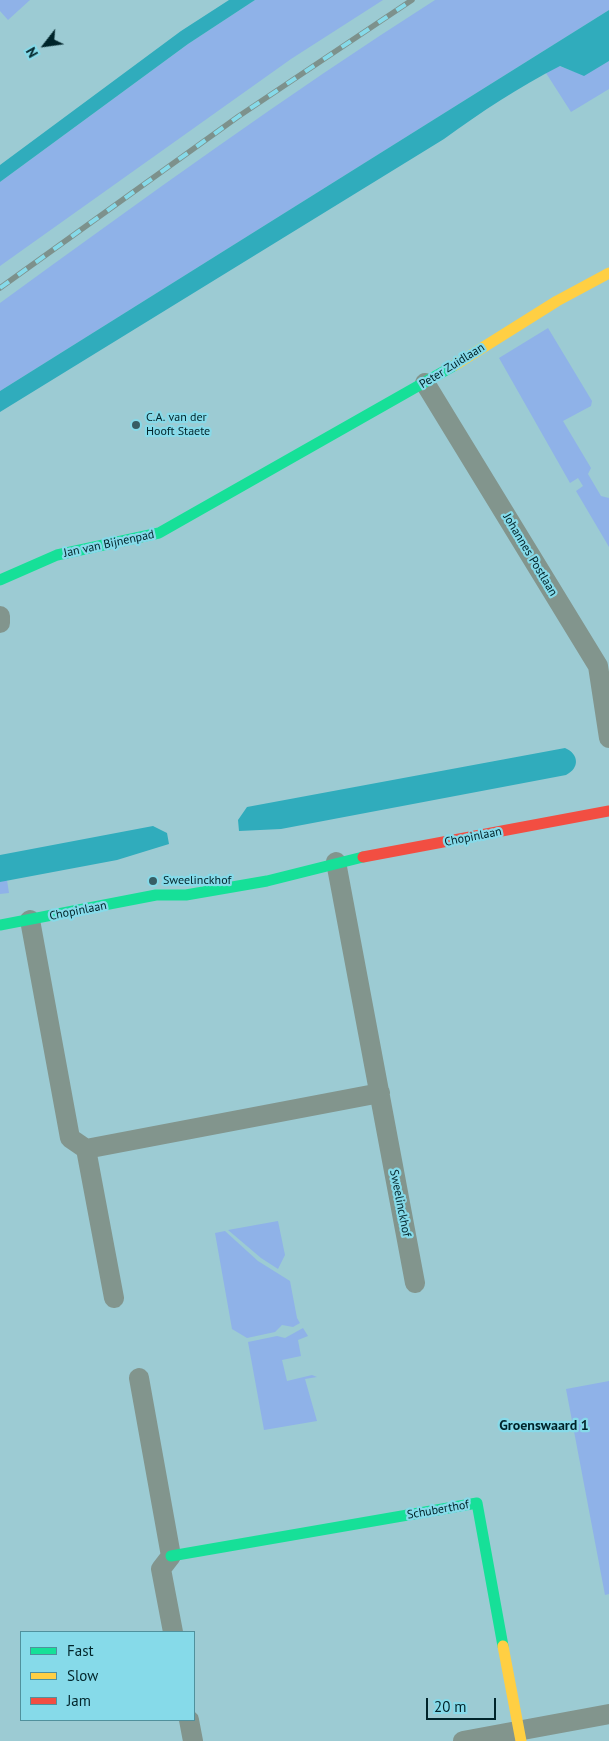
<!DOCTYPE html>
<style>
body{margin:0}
#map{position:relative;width:609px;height:1741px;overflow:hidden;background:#9ccbd3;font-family:"PT Sans",sans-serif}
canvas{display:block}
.legend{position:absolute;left:20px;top:1631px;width:175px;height:90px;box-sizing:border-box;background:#86dae9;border:1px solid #50919d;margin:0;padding:6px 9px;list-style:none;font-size:15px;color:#00242a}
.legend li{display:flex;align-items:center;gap:10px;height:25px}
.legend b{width:25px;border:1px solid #50919d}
.north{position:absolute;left:20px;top:20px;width:50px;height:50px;-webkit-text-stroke:4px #86dae9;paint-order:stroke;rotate:240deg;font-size:14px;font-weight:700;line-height:20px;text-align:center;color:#00242a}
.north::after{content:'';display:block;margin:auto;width:18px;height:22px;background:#00242a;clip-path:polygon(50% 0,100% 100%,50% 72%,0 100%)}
.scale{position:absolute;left:426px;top:1698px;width:70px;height:22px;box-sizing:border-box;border:2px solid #00242a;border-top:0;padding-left:6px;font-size:15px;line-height:18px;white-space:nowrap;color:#00242a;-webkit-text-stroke:4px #86dae9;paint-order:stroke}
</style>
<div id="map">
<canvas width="609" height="1741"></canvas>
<ul class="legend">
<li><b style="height:6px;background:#16e098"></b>Fast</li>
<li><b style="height:6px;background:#ffcf43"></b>Slow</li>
<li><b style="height:6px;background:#f24e42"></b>Jam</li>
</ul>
<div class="north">N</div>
<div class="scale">20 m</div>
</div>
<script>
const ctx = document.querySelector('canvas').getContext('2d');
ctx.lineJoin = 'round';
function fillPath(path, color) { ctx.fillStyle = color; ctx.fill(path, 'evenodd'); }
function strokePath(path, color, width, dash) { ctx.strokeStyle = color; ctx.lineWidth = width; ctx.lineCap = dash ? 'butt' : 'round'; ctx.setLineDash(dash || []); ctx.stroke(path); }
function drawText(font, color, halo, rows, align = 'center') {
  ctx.font = font + ' "PT Sans",sans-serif'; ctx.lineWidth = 4.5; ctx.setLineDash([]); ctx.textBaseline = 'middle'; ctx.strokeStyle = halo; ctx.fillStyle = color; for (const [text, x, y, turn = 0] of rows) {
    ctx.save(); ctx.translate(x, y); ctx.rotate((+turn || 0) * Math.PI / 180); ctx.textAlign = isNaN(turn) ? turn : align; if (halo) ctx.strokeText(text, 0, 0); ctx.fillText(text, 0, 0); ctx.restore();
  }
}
fillPath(new Path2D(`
 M0,0h30l-22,20 -8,-9z
 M255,0h128l-92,59 -291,207v-84l188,-138z
 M435,0h174v10l-609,381v-88c143,-104 286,-208 435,-303z
 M609,61v28l-38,23 -25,-39 13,-7 25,9z
 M548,328l44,73 -1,5 -28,15 28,47 -3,6 13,22 8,2v49l-33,-56 7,-5 -5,-8 -8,5 -71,-125z
 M7,880l2,13 -9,1v-12z
 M278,1221l7,34 -7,14 -17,-11 -33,-28z
 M225,1231l33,30 32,20 7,37 3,5 -7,4 -11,-2 -7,7 -28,6 -15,-9 -17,-96z
 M303,1328l5,8 -10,4 3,16 -19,4 5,21 25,-6 5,2 -12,2 12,42 -53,9 -16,-88 29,-6 8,2z
 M609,1381v213l-4,1 -39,-206z`), '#8fb2e8');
fillPath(new Path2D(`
 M229,0h26l-67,44 -188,138v-17l181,-134z
 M609,10v51l-25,15 -24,-10c-41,21 -79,46 -116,73l-444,273v-21l8,-5z
 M565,748c14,6 15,20 1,27l-285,54 -42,2 -1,-11 9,-13z
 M153,826l14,7 2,11 -52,16 -117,22v-27z`), '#30acbc');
strokePath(new Path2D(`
 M425,383l173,283 11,72
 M0,616v7
 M336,862l79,421
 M30,920l40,218 16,11 28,149
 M86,1149l294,-56
 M139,1378l32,178 -10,13 12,63
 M189,1720l4,21
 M463,1741l146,-27`), '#82958d', 20);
strokePath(new Path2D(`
 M0,580l57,-25 102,-22 296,-168
 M0,925l156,-30h30l81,-14 96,-24
 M171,1556l306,-53 26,143`), '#16e098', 11);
strokePath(new Path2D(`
 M455,365l102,-64 52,-28
 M503,1646l18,95`), '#ffcf43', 11);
strokePath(new Path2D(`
 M363,857l246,-46`), '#f24e42', 11);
const rail = new Path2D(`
 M0,288l239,-172 173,-116`);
strokePath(rail, '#7d918c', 5.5);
strokePath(rail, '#86dae9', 4, [11]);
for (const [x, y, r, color] of [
 [136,425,5,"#375e65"],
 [153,881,5,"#375e65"]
]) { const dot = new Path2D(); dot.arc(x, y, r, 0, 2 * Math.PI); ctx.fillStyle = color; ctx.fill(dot); strokePath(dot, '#86dae9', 2); }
drawText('12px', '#00242a', '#86dae9', [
 ["Peter Zuidlaan",452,366,-32],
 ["Jan van Bijnenpad",109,544,-12],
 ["Johannes Postlaan",530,555,59],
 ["Chopinlaan",473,837,-11],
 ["Chopinlaan",78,911,-11],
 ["Sweelinckhof",400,1203,79],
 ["Schuberthof",438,1510,-10]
]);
drawText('12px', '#00242a', '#86dae9', [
 ["C.A. van der",146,418],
 ["Hooft Staete",146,432],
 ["Sweelinckhof",163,881]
], 'left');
drawText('bold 14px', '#00242a', '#86dae9', [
 ["Groenswaard 1",544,1426]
]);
</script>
